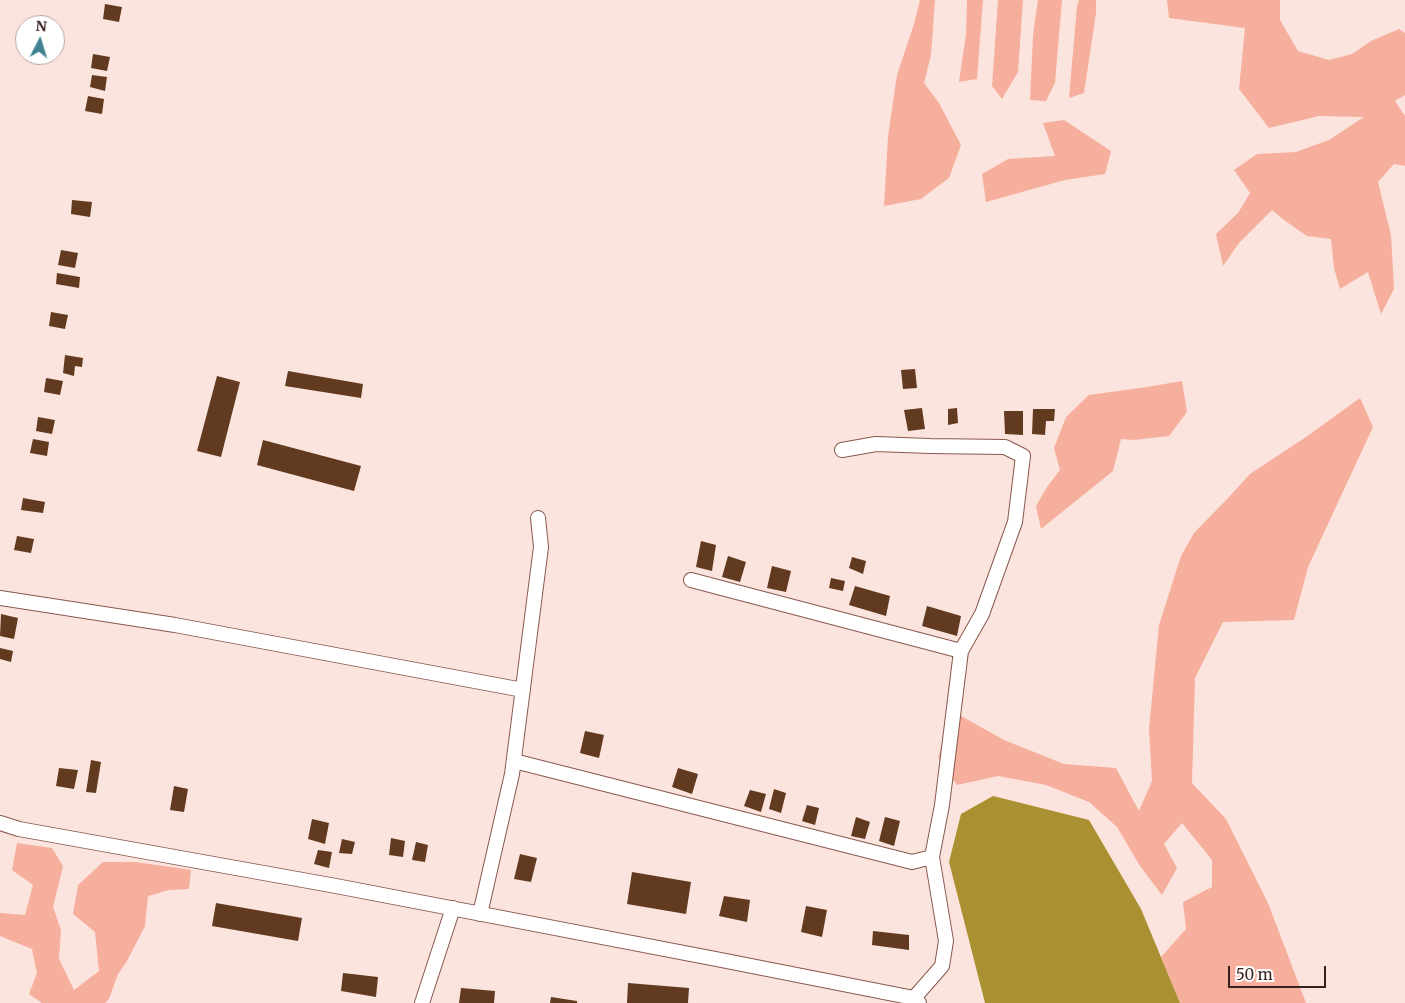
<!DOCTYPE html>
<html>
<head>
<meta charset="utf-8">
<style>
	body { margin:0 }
	#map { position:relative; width:1405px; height:1003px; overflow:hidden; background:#fce4de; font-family:Merriweather,serif }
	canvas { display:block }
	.north { position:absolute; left:15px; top:15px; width:50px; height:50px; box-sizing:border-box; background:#fff; border:1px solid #afa6a4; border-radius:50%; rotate:5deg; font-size:14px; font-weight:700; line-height:20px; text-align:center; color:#36211c }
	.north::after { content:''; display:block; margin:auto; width:18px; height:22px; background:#3f8392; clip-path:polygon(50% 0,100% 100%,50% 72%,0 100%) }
	.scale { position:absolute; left:1228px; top:966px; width:98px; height:22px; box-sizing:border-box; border:2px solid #36211c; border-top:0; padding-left:6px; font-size:15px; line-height:18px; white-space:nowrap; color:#36211c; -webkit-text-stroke:4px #fff; paint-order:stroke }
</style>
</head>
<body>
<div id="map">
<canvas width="1405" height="1003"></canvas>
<div class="north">N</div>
<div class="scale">50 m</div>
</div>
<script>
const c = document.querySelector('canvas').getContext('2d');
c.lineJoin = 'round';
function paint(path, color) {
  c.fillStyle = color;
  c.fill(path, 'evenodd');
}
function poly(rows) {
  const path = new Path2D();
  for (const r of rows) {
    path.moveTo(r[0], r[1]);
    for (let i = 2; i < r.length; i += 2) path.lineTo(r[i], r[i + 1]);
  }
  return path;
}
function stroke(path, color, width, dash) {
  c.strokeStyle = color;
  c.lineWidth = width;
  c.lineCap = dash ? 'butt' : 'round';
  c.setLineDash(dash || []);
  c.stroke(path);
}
paint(poly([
	[920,0,935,0,931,55,924,83,939,103,961,145,949,178,921,199,884,206,888,136,897,75,914,24],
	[967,0,983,0,977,79,959,82,966,34],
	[998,0,1023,0,1018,72,1002,99,992,86],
	[1038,0,1062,0,1055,83,1046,101,1030,100,1033,35],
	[1079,0,1096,0,1096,13,1084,93,1069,98,1077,6],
	[1167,0,1280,0,1280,20,1298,51,1329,60,1352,54,1371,41,1399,29,1405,33,1405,95,1395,101,1405,116,1405,166,1394,164,1378,182,1391,235,1394,289,1381,314,1368,272,1340,289,1334,268,1331,239,1307,236,1284,220,1272,210,1239,243,1223,266,1216,234,1238,213,1250,193,1234,170,1257,154,1296,152,1329,140,1364,117,1319,116,1269,128,1239,89,1245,28,1169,18],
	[1064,120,1111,151,1105,174,1065,180,986,202,982,174,1008,159,1055,156,1043,123],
	[1182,381,1187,412,1169,436,1133,440,1121,439,1113,471,1041,529,1036,506,1047,487,1060,470,1054,448,1066,417,1089,395,1147,387],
	[1360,398,1373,427,1308,567,1294,620,1223,622,1195,678,1192,783,1226,819,1268,903,1306,1003,1180,1003,1161,957,1186,929,1183,902,1212,887,1212,860,1182,823,1164,844,1177,868,1162,895,1140,866,1117,827,1089,802,1046,785,998,776,957,785,938,758,952,711,1004,740,1064,764,1116,768,1139,811,1152,781,1149,729,1159,625,1181,556,1194,533,1229,497,1250,474,1309,435],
	[17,843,52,848,63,866,53,907,61,930,59,959,74,990,99,971,95,932,73,914,78,885,103,862,136,862,191,870,189,889,169,890,148,896,145,926,127,961,118,974,109,999,105,1003,42,1003,29,994,37,973,32,949,0,936,0,913,25,915,33,885,12,870]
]), '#f6ae9d');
paint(poly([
	[993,796,1089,820,1141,909,1180,1003,985,1003,949,862,961,814]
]), '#aa9030');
paint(poly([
	[105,4,122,7,119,22,103,19],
	[93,54,110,57,107,71,91,68],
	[92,75,107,77,105,91,90,87],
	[88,96,104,99,102,114,85,111],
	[72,200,92,202,90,217,71,214],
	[61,250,78,253,75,268,58,265],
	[57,273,80,277,79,288,56,284],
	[51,312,68,315,65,329,49,326],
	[65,355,83,358,82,367,75,366,74,376,63,373],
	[915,369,917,388,903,389,901,370],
	[288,371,363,384,361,398,285,386],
	[217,376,240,382,221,457,197,451],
	[46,378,63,381,60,395,44,392],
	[922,408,925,429,908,431,904,410],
	[957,408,958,423,948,425,948,409],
	[1033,409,1055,409,1054,421,1046,421,1045,435,1032,434],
	[1004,411,1023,411,1023,435,1005,434],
	[38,417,55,420,52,434,36,431],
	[33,439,49,442,47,456,30,453],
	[263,440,361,466,354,491,257,465],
	[23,498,45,502,43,513,21,510],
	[17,536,34,539,31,553,14,550],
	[701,541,716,545,712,571,696,567],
	[728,556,746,562,740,582,722,577],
	[852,557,866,561,863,574,849,568],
	[772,566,791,571,786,592,767,588],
	[831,578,845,581,843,591,829,588],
	[855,586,890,596,886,616,849,605],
	[927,606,961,616,957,636,922,626],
	[1,614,18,618,14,639,0,636],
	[0,648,13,651,11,662,0,659],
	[585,731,604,735,599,758,580,753],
	[91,760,101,762,96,793,86,792],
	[59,768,78,770,74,789,56,786],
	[678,768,698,774,692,794,672,787],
	[174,786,188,789,184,812,170,810],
	[774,789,786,793,781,813,769,809],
	[750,790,766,794,761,812,744,806],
	[807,805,819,808,815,825,802,821],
	[856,817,870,822,865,839,851,836],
	[885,817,900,821,894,846,879,841],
	[312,819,329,823,325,844,308,839],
	[391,838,405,841,403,857,389,855],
	[342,839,355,842,352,854,339,853],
	[416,842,428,845,425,862,412,860],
	[318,850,332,852,329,868,314,864],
	[520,854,537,858,531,882,514,879],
	[632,872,691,882,686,914,627,904],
	[724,896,750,900,747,922,719,916],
	[216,903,302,918,298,941,212,926],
	[806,906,827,910,822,937,801,932],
	[873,931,909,935,909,950,872,945],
	[343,973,378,977,376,997,341,991],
	[628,983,689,988,688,1003,627,1003],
	[461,988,495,991,494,1003,459,1003],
	[551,997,577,1001,577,1003,550,1003]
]), '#623a1f');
const street = poly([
	[842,450,876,444,930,446,1005,447,1023,456,1015,522,982,614,961,651],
	[691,580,961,651,942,805,932,857,946,941,942,966,914,998],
	[0,598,175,625,523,690],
	[514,761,912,862,932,857],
	[0,823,19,829,336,886,716,959,914,998,919,1003],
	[480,914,512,774,541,547,538,518],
	[422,1003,453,908]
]);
stroke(street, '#8a584c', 16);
stroke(street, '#fff', 14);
</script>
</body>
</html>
